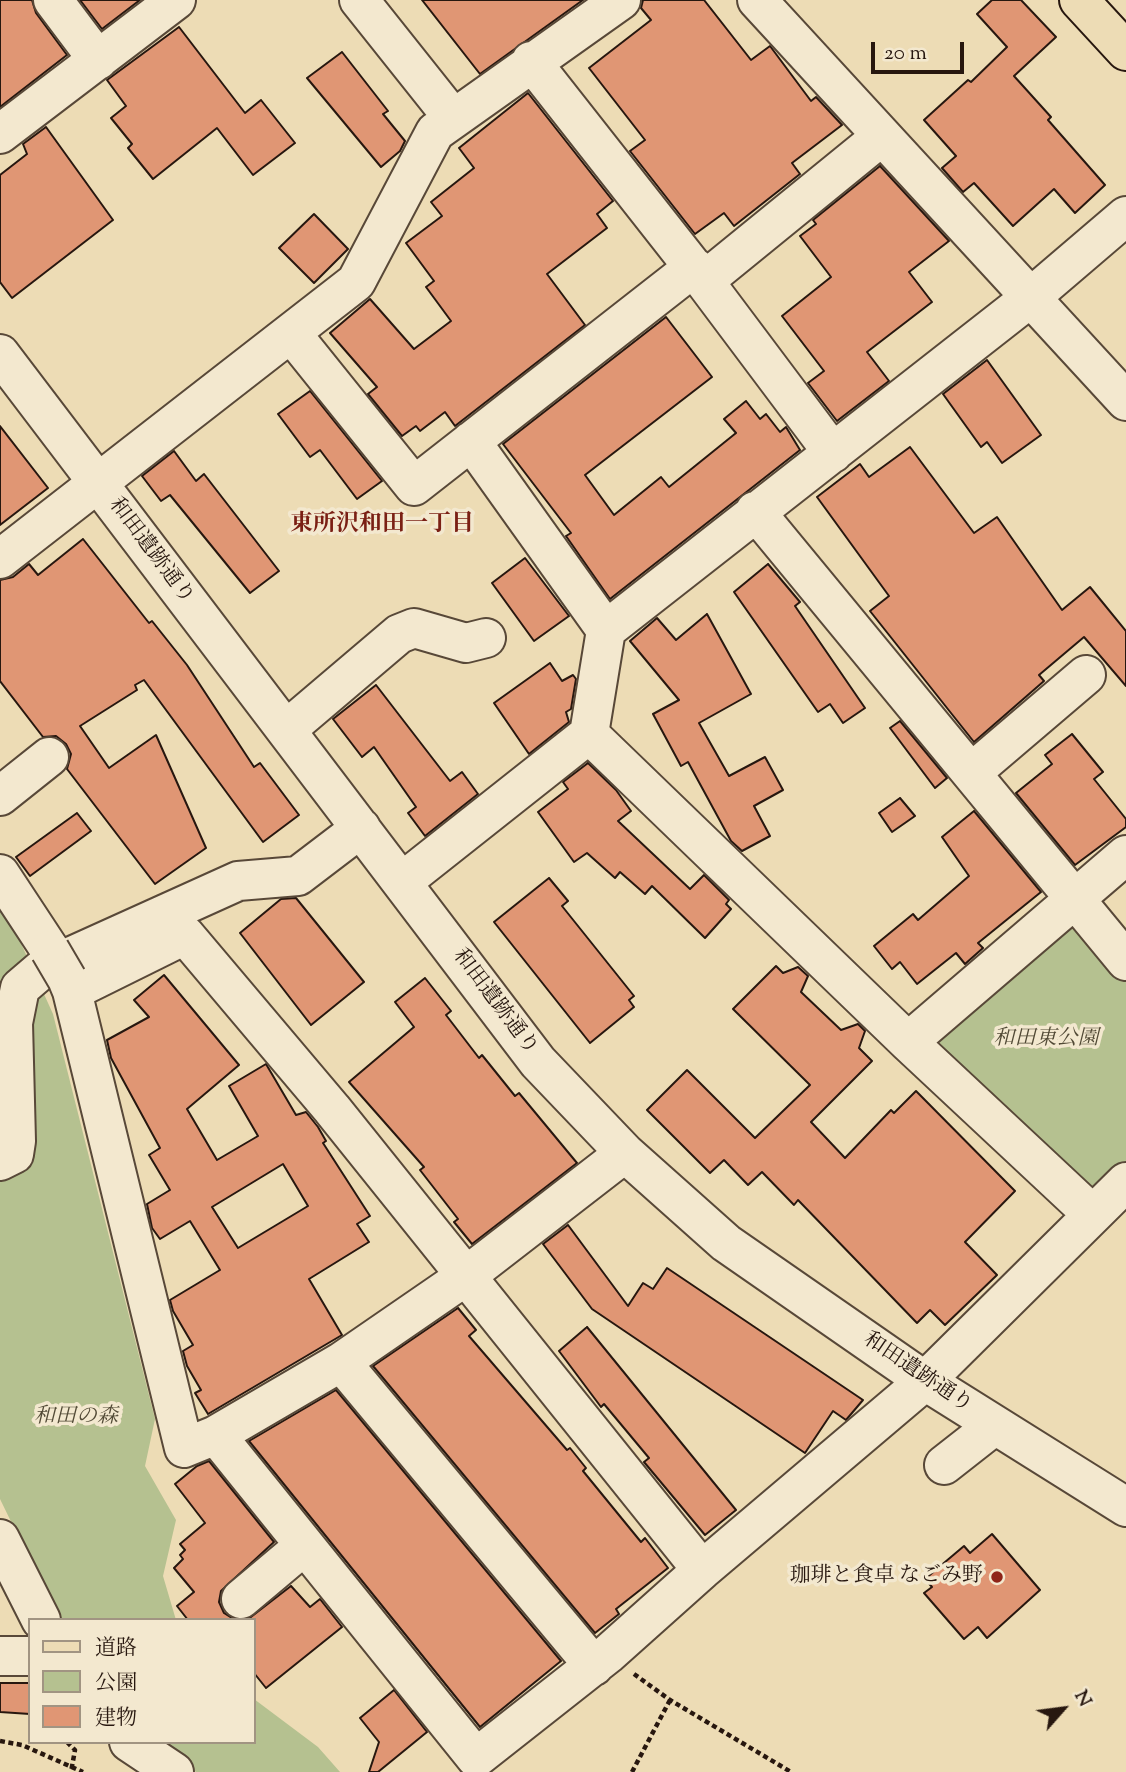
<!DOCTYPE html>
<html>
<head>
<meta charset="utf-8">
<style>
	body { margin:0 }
	#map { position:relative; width:1126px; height:1772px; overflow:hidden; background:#eddcb5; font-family:"Sorts Mill Goudy","Noto Serif JP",serif }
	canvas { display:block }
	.legend { position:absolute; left:28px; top:1618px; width:228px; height:126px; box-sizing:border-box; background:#f3e8cf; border:2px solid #a19482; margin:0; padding:9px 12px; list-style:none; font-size:21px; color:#27170f }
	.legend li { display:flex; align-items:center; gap:14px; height:35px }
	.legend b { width:35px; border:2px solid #a19482 }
	.north { position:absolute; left:1028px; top:1674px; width:70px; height:70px; -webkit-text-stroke:5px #f3e8cf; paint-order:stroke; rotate:62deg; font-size:19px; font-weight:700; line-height:28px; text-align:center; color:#27170f }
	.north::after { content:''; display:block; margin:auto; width:24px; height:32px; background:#27170f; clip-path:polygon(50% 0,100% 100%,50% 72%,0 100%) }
	.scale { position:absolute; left:871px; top:42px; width:93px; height:32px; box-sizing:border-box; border:4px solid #27170f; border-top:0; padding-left:9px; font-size:21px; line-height:24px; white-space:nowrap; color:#27170f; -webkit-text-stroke:5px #f3e8cf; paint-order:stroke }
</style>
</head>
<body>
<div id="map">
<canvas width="1126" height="1772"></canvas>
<ul class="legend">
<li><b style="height:9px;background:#eddcb5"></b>道路</li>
<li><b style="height:19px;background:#b5c190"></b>公園</li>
<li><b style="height:19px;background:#e09674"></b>建物</li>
</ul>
<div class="north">N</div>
<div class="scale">20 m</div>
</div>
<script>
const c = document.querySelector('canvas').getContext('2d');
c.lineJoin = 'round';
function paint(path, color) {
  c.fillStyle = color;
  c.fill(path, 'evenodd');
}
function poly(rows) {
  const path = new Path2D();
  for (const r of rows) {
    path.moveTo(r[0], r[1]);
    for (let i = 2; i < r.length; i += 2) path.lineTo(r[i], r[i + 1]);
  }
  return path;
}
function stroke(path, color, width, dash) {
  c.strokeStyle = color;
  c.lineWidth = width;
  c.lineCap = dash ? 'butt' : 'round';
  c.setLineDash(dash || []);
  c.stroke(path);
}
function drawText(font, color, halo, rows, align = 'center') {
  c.font = font + ' "Sorts Mill Goudy","Noto Serif JP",serif';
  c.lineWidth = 7;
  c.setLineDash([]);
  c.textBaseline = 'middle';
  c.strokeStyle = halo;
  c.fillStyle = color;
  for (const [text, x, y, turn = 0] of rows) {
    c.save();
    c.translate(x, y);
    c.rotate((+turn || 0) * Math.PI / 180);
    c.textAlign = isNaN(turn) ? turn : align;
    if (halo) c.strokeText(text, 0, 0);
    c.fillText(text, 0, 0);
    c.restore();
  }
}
paint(poly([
	[0,897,53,1014,155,1419,145,1466,176,1520,163,1576,176,1620,59,1620,0,1499],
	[1076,907,1126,970,1126,1165,1092,1197,928,1038],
	[254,1699,318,1747,340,1772,196,1772,160,1742,254,1742]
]), '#b5c190');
const building = poly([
	[0,0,32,0,36,13,67,55,0,107,0,0],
	[80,0,140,0,102,29,80,0],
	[422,0,583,0,480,74,422,0],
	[643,0,704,0,751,60,770,46,811,101,816,97,842,125,792,163,800,174,734,226,724,213,695,234,630,151,645,140,589,68,651,20,641,8,643,0],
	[992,0,1021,0,1056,37,1014,76,1051,117,1048,120,1105,185,1075,213,1054,189,1013,226,974,183,963,192,942,168,956,156,924,120,968,80,971,82,1007,47,977,14,992,0],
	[179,27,245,113,261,100,295,143,253,175,217,128,153,179,128,148,132,144,111,118,126,106,107,80,179,27],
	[342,52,388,111,383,114,405,141,400,151,381,167,307,78,342,52],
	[528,93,613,201,597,214,607,228,547,274,585,325,455,426,445,412,420,431,416,426,402,436,368,394,377,387,330,333,370,299,414,349,451,321,426,287,434,281,406,243,442,216,431,202,474,168,459,148,528,93],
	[46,127,113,220,12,298,0,282,0,175,27,154,23,144,46,127],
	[880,166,949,241,909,272,932,302,867,352,889,381,837,421,808,383,824,371,782,316,831,277,800,236,816,224,813,220,880,166],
	[314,214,348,249,314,283,279,248,314,214],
	[666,317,712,377,585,475,614,515,661,477,669,487,736,433,724,419,746,401,760,419,766,414,780,432,786,427,800,450,610,599,566,536,571,533,503,444,666,317],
	[987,360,1041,435,1002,463,987,442,981,447,943,394,987,360],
	[310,391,382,481,357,499,320,450,310,457,278,414,310,391],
	[0,426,48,488,0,525,0,426],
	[910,447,974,533,997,517,1062,610,1090,587,1126,631,1126,686,1084,637,1039,675,1044,681,974,742,870,611,889,596,817,497,860,464,869,477,910,447],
	[174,451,196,481,204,474,279,571,250,593,170,495,161,501,142,476,174,451],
	[83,539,149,623,152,621,187,665,254,767,260,763,299,815,263,842,144,680,135,685,137,690,80,726,109,768,156,735,206,848,155,884,67,769,71,754,66,744,56,736,43,737,0,681,0,580,13,577,29,564,38,575,83,539],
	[525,558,569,616,534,641,492,583,525,558],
	[768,564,800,602,795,606,865,708,843,723,830,704,818,712,734,592,768,564],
	[707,614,751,694,699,723,729,776,765,757,783,790,754,806,770,836,742,851,731,841,688,762,681,766,653,714,679,700,630,641,657,618,676,640,707,614],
	[550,663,562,681,573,675,576,679,571,709,566,712,569,722,529,754,494,703,550,663],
	[376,685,450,781,462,772,478,794,425,836,408,813,416,807,374,747,362,757,333,719,376,685],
	[900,721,947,778,935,788,890,728,900,721],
	[1072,734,1103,772,1094,779,1126,819,1126,827,1075,865,1016,793,1052,764,1045,755,1072,734],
	[588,763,616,790,631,811,618,821,690,889,704,875,729,900,726,904,731,909,705,938,652,886,645,894,620,872,615,878,587,853,574,862,538,812,568,789,563,782,588,763],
	[900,798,915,816,892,832,879,813,900,798],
	[974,811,1041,892,978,943,983,948,965,964,956,953,917,984,900,962,892,969,874,946,913,914,918,920,969,876,942,837,974,811],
	[77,813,91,831,30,876,16,857,77,813],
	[549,878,568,901,562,906,634,996,629,1000,634,1007,590,1043,494,922,549,878],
	[296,898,364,982,311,1025,240,933,281,899,296,898],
	[776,966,783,973,798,967,808,976,801,992,841,1030,858,1024,865,1031,859,1048,872,1061,811,1122,845,1158,891,1110,894,1113,916,1091,1015,1191,965,1242,997,1275,945,1325,930,1310,917,1323,798,1200,794,1205,762,1172,748,1185,724,1160,710,1173,647,1110,687,1070,755,1138,810,1085,733,1009,776,966],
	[164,975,239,1065,187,1109,217,1160,258,1136,229,1086,266,1064,296,1115,306,1112,318,1127,326,1141,323,1143,370,1216,357,1224,369,1242,309,1279,342,1335,208,1414,195,1393,201,1390,187,1366,183,1351,193,1345,173,1311,170,1300,220,1270,190,1221,160,1239,152,1228,147,1204,170,1190,149,1155,160,1148,111,1058,107,1040,149,1017,134,1000,164,975],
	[283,1164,308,1206,238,1248,212,1207,283,1164],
	[425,978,451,1011,446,1015,479,1058,482,1055,515,1096,519,1093,577,1163,472,1244,454,1222,458,1219,420,1170,424,1167,349,1082,414,1027,395,1002,425,978],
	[568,1225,628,1306,643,1283,653,1289,667,1268,863,1400,846,1420,833,1411,805,1453,592,1309,543,1244,568,1225],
	[458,1308,476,1330,469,1336,567,1450,570,1448,586,1468,583,1471,641,1542,645,1538,668,1568,616,1609,619,1614,595,1633,373,1366,458,1308],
	[587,1327,736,1510,705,1535,644,1462,649,1458,604,1404,601,1407,559,1351,587,1327],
	[336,1390,561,1661,480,1727,249,1441,336,1390],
	[209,1461,274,1542,221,1591,219,1602,224,1613,235,1620,188,1620,177,1606,194,1592,174,1568,183,1559,180,1555,185,1550,180,1544,205,1523,175,1484,197,1466,209,1461],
	[992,1534,1040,1590,987,1638,978,1627,964,1639,924,1593,932,1587,925,1579,964,1546,970,1553,992,1534],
	[291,1586,310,1607,320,1599,342,1627,266,1688,254,1673,254,1620,247,1620,291,1586],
	[0,1683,30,1683,30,1714,0,1712,0,1683],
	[394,1690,427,1732,378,1772,369,1772,379,1742,360,1718,394,1690]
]);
paint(building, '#e09674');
stroke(building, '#27170f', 2);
const minor = poly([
	[53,0,98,60],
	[359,0,453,118],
	[757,0,1126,401],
	[531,61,704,281,833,453],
	[0,134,176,0],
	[704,281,882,136],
	[291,333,414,486,694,267],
	[0,354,538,1062,625,1153,726,1243,925,1381,1126,1507],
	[471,441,606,630],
	[755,511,1126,961],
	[0,559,356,282,435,132,621,0],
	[286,730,399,634,414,628,466,643,486,638],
	[589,734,908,1042,1092,1214],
	[971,773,1086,675],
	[0,796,49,757],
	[0,874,50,950],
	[402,882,589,734,606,630,1030,298,1126,216],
	[67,979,72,991,185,935,332,1109,702,1570],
	[72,991,184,1448,216,1435,341,1362,466,1276,625,1153],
	[908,1042,1126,855],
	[0,1161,14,1154,16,1141,13,1023,20,988,41,970,238,881,298,876,361,828],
	[341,1362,594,1666],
	[216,1435,476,1758,608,1654,702,1570,925,1381,1126,1182],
	[944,1465,995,1425],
	[0,1539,41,1620],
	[241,1599,304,1546],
	[0,1656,30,1656],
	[129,1742,174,1772]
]);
const major = poly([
	[1079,0,1126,51]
]);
stroke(minor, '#584838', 42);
stroke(major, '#27170f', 42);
stroke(poly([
	[634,1674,670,1700,791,1772],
	[0,1741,22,1745,83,1772],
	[67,1742,75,1750,71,1772],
	[632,1772,670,1700]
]), '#27170f', 4.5, [5, 3.5]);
stroke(minor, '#f3e8cf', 38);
stroke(major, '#eddcb5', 38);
const minorBridge = poly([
	[50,950,67,979]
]);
stroke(minorBridge, '#584838', 42, []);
stroke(minorBridge, '#f3e8cf', 38);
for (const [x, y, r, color] of [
	[997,1577,7,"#8f2418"]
]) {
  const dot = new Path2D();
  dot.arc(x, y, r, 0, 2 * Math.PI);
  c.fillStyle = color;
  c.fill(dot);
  stroke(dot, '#f3e8cf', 2.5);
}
drawText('21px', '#27170f', '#f3e8cf', [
	["和田遺跡通り",150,552,53],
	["和田遺跡通り",494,1003,53],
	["和田遺跡通り",917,1374,34]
]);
drawText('italic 21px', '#524a36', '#f3e8cf', [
	["和田東公園",1046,1040],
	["和田の森",76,1418]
]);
drawText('21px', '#27170f', '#f3e8cf', [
	["珈琲と食卓 なごみ野",983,1577]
], 'right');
drawText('bold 23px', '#7a1f14', '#f3e8cf', [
	["東所沢和田一丁目",382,526]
]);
</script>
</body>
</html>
